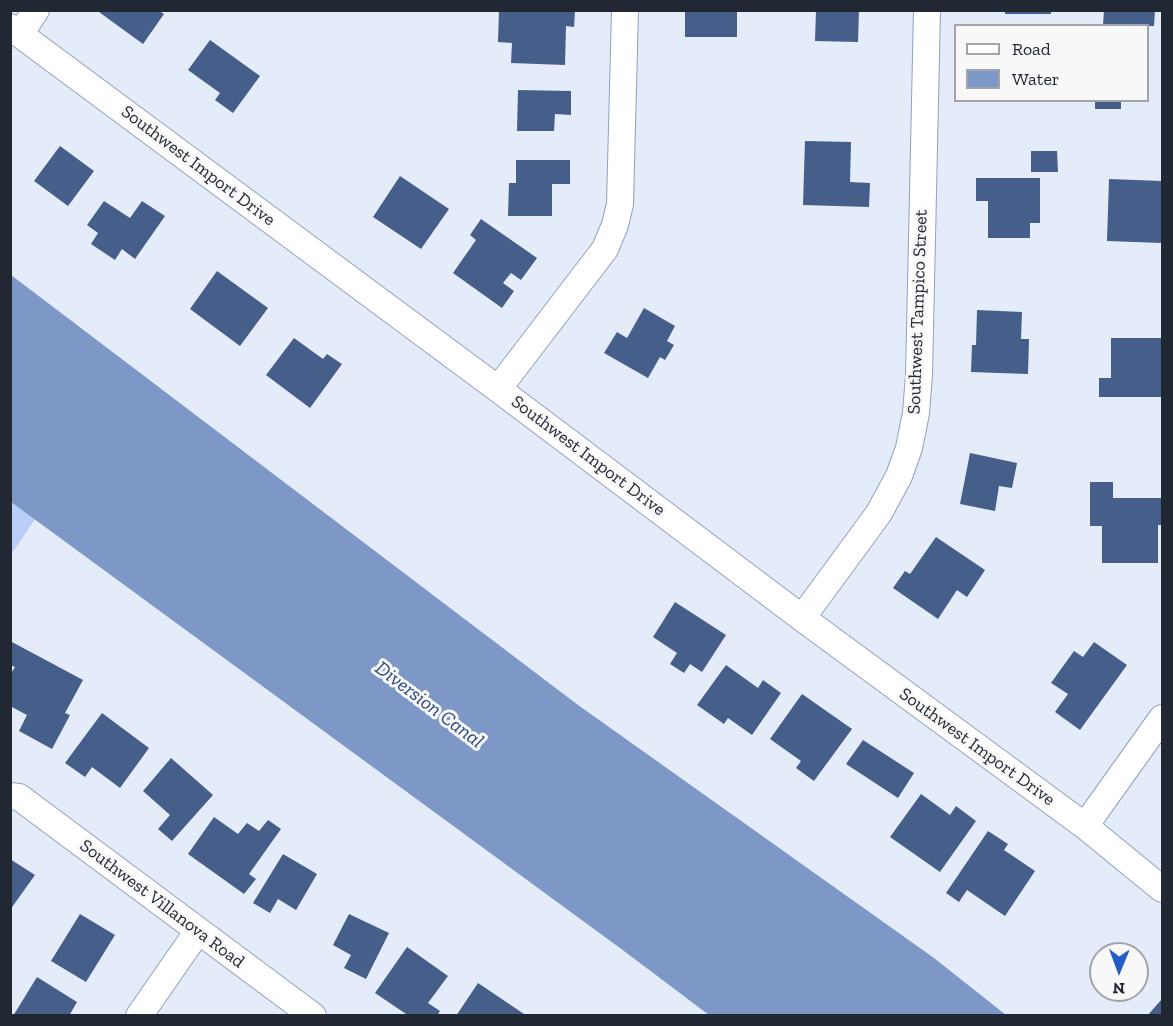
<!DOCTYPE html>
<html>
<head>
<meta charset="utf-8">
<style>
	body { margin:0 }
	#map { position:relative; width:1173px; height:1026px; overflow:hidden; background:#e4ecf9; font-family:"Zilla Slab",serif }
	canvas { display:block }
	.frame { position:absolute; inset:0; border:12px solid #212733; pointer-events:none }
	.legend { position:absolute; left:954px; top:24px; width:195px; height:78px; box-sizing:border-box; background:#f8f8f8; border:2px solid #a2a4a9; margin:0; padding:8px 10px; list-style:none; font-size:18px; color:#212733 }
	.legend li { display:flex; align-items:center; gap:12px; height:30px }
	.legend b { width:30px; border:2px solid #a2a4a9 }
	.north { position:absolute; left:1089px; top:942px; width:60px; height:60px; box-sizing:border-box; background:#f8f8f8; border:2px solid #a2a4a9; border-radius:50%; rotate:181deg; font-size:16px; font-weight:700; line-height:24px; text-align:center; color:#212733 }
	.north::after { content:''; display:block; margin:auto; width:21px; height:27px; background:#255ac7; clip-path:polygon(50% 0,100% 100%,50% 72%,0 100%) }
</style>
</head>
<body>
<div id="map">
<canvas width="1173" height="1026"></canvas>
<div class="frame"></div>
<ul class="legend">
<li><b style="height:8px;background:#fff"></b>Road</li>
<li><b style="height:16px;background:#7d97c7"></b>Water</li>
</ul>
<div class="north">N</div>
</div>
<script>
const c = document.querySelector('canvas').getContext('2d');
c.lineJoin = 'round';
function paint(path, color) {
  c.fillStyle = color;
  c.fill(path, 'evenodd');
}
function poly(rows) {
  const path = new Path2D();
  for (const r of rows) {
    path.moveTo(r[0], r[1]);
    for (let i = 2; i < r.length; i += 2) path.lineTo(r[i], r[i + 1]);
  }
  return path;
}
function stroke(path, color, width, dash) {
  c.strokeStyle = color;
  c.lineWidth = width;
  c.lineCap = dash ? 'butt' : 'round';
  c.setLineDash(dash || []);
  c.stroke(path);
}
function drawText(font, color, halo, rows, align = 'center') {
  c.font = font + ' "Zilla Slab",serif';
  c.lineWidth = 6;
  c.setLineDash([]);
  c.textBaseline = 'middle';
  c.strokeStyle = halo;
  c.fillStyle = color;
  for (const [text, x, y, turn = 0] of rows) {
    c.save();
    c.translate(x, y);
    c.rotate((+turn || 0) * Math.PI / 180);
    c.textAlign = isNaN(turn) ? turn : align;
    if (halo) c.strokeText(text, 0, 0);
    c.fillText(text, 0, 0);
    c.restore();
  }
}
paint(poly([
	[11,502,35,519,11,555]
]), '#bacff7');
paint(poly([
	[11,275,578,705,934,958,1006,1015,709,1015,624,951,11,502]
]), '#7d97c7');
paint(poly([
	[101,10,162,10,161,12,164,14,143,44,99,12],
	[499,10,575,10,574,27,566,26,565,65,511,63,512,43,498,42],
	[685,10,737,10,737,37,685,37],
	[816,10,859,10,858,42,815,41],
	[1005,10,1051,10,1051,14,1005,14],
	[1104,10,1155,10,1154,26,1103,25],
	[210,40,260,76,233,113,215,100,220,93,188,70],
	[518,90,571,91,571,115,555,114,554,131,517,131],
	[1095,100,1121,100,1121,109,1095,109],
	[805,141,851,142,850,182,870,183,869,207,803,205],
	[60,146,94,171,68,206,34,181],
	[1031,151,1057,151,1058,172,1031,172],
	[516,160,570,160,570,184,552,184,552,216,508,216,509,183,516,183],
	[400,176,449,209,421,249,373,217],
	[976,178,1040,178,1040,223,1030,223,1030,238,988,238,988,201,976,201],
	[1109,179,1162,181,1162,243,1107,241],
	[104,201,130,218,142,201,165,216,135,259,122,249,115,260,91,244,98,233,87,225],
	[481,219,537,258,521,280,511,273,503,283,514,291,502,308,453,273,476,240,470,235],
	[217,271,268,308,240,346,190,309],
	[644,308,675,326,667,341,674,345,665,360,660,357,648,378,604,353,617,332,627,338],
	[977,310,1022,312,1021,339,1029,339,1028,374,971,372,972,345,976,345],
	[294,338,323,359,327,354,342,364,310,408,266,375],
	[1111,338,1161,338,1161,372,1162,372,1162,397,1099,397,1099,378,1111,378],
	[970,453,1017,463,1012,488,999,486,995,511,960,504],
	[1090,482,1113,482,1113,498,1162,498,1162,525,1158,525,1158,563,1102,563,1102,526,1090,526],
	[936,537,985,570,967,597,957,590,938,619,893,588,905,571,910,574],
	[675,602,726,635,702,672,690,664,684,673,670,664,677,653,653,637],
	[12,642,83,680,65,713,70,715,52,749,19,731,27,715,10,706,10,675,15,667,10,665,10,646],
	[1094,642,1127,665,1080,730,1055,712,1068,694,1051,683,1074,651,1083,657],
	[726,665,758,688,763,680,781,693,752,735,728,718,724,724,697,705],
	[802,694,852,729,814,781,796,768,801,761,770,739],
	[102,713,149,748,120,788,92,767,85,777,65,763],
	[863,740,914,773,898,798,846,764],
	[171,758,213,795,172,841,158,829,170,815,143,791],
	[921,794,950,815,956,806,976,821,940,872,890,837],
	[214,817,238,834,247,823,259,831,268,820,281,829,249,874,256,879,244,894,188,854],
	[988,831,1008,844,1004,850,1035,871,1005,916,967,890,959,902,946,893],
	[283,854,317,874,296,910,278,899,270,913,253,903],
	[10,859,35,875,10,910],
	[80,914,115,935,86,982,51,961],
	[349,914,389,933,366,979,344,968,351,955,333,945],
	[407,947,448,976,428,1003,440,1011,437,1016,409,1016,375,993],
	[37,977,77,1002,69,1016,13,1016],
	[478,983,527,1016,456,1016],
	[1162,999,1162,1016,1147,1016]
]), '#465e8a');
const minor = poly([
	[10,27,498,389,802,618,1085,826,1162,889],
	[20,34,36,10],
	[498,389,605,249,615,225,620,204,625,10],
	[802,618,879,513,899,476,909,448,916,413,919,375,927,10],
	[10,796,19,797,313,1016],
	[1085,826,1162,718],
	[139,1016,198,931]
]);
stroke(minor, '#90a0be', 28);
stroke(minor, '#fff', 26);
drawText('18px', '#212733', '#f8f8f8', [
	["Southwest Import Drive",198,166,37],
	["Southwest Tampico Street",918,312,-88],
	["Southwest Import Drive",588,456,37],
	["Southwest Import Drive",977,747,36],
	["Southwest Villanova Road",162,904,37]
]);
drawText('italic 20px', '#294784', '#f8f8f8', [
	["Diversion Canal",429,705,37]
]);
</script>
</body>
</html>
